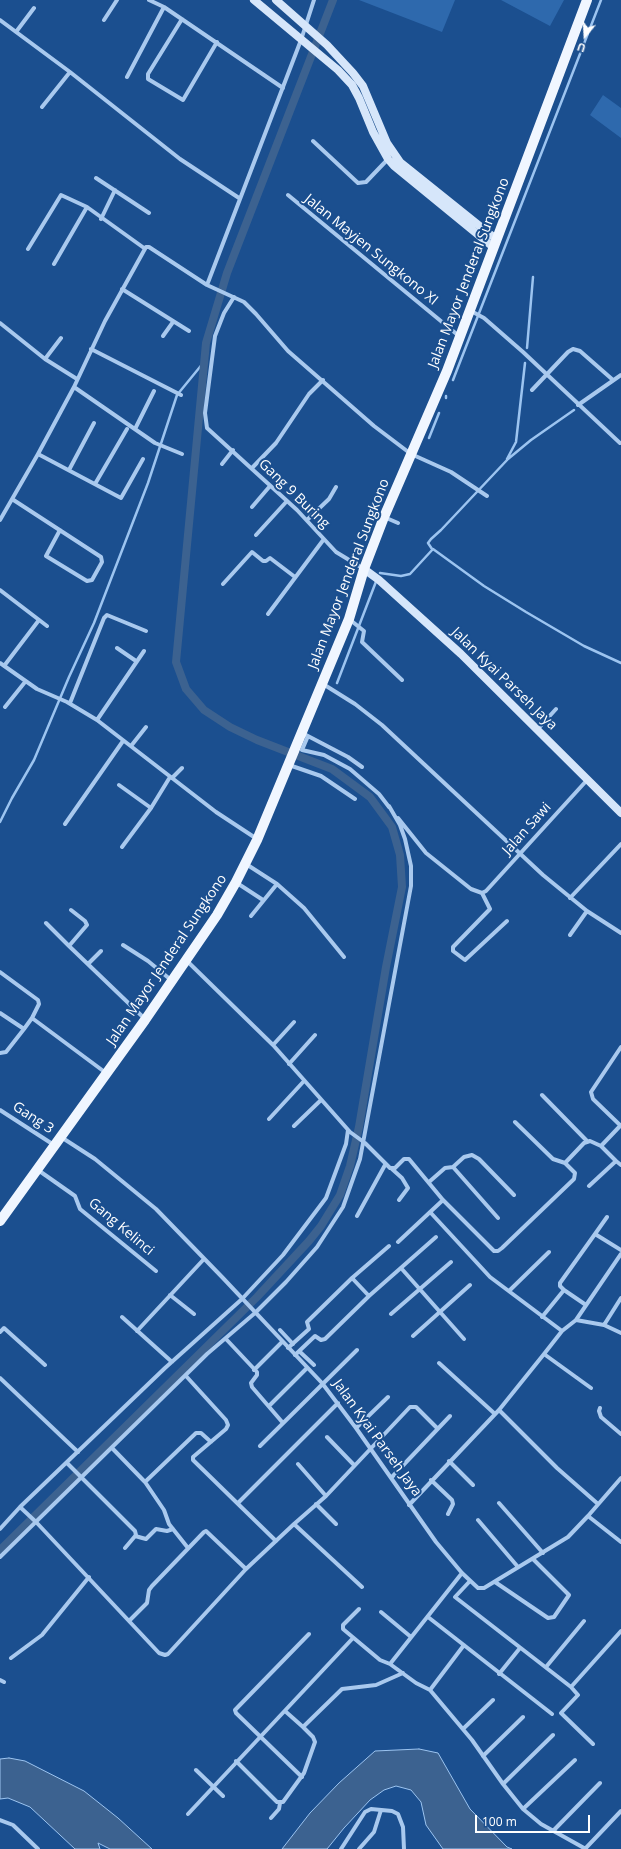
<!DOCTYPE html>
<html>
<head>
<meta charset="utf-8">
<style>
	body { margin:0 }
	#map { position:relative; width:621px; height:1849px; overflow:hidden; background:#1b4f8f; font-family:"Open Sans",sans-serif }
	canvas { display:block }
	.north { position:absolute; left:565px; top:16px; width:40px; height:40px; -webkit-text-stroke:3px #1b4f8f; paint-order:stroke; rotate:198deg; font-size:11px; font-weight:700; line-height:16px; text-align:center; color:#fff }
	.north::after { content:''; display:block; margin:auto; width:14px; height:18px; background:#fff; clip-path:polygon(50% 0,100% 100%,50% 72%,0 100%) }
	.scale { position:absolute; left:475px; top:1815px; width:115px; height:18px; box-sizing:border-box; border:2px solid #fff; border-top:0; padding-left:5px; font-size:12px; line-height:14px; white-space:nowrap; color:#fff; -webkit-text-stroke:3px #1b4f8f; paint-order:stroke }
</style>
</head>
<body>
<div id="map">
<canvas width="621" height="1849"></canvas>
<div class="north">U</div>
<div class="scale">100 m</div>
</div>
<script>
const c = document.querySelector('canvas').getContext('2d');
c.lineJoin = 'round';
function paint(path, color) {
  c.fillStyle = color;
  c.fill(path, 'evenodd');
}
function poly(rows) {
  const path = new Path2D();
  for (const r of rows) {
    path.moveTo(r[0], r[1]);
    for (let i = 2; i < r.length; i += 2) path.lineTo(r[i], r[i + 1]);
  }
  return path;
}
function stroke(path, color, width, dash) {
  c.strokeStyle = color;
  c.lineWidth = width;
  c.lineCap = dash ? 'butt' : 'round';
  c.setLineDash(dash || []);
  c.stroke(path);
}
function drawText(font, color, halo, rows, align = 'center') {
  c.font = font + ' "Open Sans",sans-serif';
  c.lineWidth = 4;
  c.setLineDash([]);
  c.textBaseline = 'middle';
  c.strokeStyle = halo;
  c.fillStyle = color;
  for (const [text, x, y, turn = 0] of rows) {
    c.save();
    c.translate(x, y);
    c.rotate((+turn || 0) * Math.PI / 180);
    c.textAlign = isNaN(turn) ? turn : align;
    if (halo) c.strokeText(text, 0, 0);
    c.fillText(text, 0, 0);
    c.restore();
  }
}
paint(poly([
	[359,0,455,0,442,32],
	[501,0,564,0,550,26],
	[603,95,621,108,621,138,590,115]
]), '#2e69ad');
const water = poly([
	[419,1749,438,1753,470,1809,507,1847,512,1849,443,1849,426,1825,421,1802,411,1790,396,1786,384,1790,370,1800,344,1828,327,1849,282,1849,310,1813,339,1783,375,1751,419,1749],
	[9,1758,25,1761,84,1791,118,1818,152,1849,110,1849,98,1843,100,1849,75,1849,30,1807,8,1798,0,1799,0,1759,9,1758]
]);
paint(water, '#3c6290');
stroke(water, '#9cc4f0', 1);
stroke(poly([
	[527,348,533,277],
	[453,380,601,0],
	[446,398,446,396],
	[429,438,439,413],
	[507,459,516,442,525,363],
	[432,549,428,543,431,539,441,530,508,459,531,440,574,410],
	[380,573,401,576,410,574,433,549,484,586,526,612,584,646,621,663],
	[337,683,377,579],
	[0,822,12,798,34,760,69,677,94,623,148,483,177,395,204,362]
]), '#9cc4f0', 2.5);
stroke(poly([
	[0,1550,257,1297,309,1241,321,1226,340,1195,350,1166,359,1127,386,967,402,887,400,855,392,827,370,797,332,769,257,740,230,727,204,710,186,689,176,662,206,343,227,273,333,0]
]), '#3c6290', 8);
stroke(poly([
	[149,0,164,7,283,88],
	[182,19,148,74,148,79,183,100,217,42],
	[0,20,70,72,180,159,239,198],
	[104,20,117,0],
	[16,32,34,8],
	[127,77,164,7],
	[42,107,70,72],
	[313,141,358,183,366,182,388,159],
	[96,178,149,213],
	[288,195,459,336],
	[101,219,115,190],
	[28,249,61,195,87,207,144,248],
	[54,264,87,207],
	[207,285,301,40,314,0],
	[122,289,189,331],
	[234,297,224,313,215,336,205,413,207,428,297,510,336,552,364,569],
	[471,311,484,318,523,352,620,443],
	[0,323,45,359,77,379],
	[163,336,173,322],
	[91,349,181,395],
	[45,359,61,338],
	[74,387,155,443,182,454],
	[532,390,568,352,573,349,580,351,613,380],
	[578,405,621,375],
	[135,429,154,391],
	[38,454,121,498,143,459],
	[222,464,233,450],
	[252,468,276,443,309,394,323,380],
	[69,470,94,423],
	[95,484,127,429],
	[12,499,101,557,102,562,92,580,87,581,46,556,60,530],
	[252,507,270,486],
	[384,517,398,523],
	[0,520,38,454,74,387,105,321,146,247,149,247,207,285,244,302,256,314,288,351,374,426,411,454,451,472,487,496],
	[307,520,329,499,336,487],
	[256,535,287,501],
	[223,584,252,552,263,561,266,561,270,558,295,577],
	[0,590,47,626],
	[268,614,324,539],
	[349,619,364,631,362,642,402,680],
	[117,648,136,661],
	[0,663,37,689,67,702,97,720,216,812,257,839],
	[4,666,39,620],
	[323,684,355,704,382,725,543,875,587,911,621,933],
	[70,703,104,618,107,615,146,631],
	[5,707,25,682],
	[97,720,144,651],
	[537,730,556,709],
	[306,735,348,757,362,767],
	[308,736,302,750,324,755,350,769,379,794,389,807],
	[131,746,146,727],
	[289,765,321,776,355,799],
	[172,778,182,768],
	[119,785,151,808,170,777],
	[398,818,426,853,471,889,482,893],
	[65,824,123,741],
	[122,847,151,808],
	[246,864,277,884,304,908,344,957],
	[237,883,263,900],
	[482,893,486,891,588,779],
	[482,893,490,909,453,947,453,951,465,960,507,921],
	[570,898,621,844],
	[71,910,85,921,87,925,69,946,145,1019],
	[251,916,277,884],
	[46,923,69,946],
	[570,935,587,911],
	[123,945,148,961,171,980],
	[186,960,273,1045,350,1132,365,1143,390,1168,395,1168,404,1159,409,1159,443,1200,494,1251,498,1251,502,1248,574,1179,575,1173,565,1163,584,1143,590,1141,601,1146],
	[88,964,101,951],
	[0,972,38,1000,39,1004,32,1018],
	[0,1013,24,1029,32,1018,106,1073],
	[273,1045,294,1022],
	[621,1047,591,1092,593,1099,621,1126],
	[0,1053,6,1052,24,1029],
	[289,1064,315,1035],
	[542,1095,587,1141],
	[0,1110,54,1145],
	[269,1119,304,1081],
	[515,1122,553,1159,565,1163],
	[294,1126,321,1100],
	[61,1137,95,1159,156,1209,222,1277,322,1383,356,1428,436,1542,462,1573,478,1588,484,1588,568,1537,588,1516,621,1478],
	[616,1161,601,1146,621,1125],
	[453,1167,464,1157,472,1155,479,1159,514,1195],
	[392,1169,402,1178,408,1188,399,1200],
	[38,1170,75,1196,80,1209,156,1271],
	[429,1182,445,1168,453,1167,498,1218],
	[589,1186,616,1161,621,1165],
	[430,1212,490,1277,562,1331],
	[357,1216,385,1165],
	[607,1217,595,1234,621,1250],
	[398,1242,443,1200],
	[621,1254,576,1320,604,1325,621,1333],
	[401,1268,464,1339],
	[352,1278,389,1246],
	[509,1291,549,1252],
	[170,1295,194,1314],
	[586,1305,564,1290,560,1286,560,1283,595,1234],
	[391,1314,451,1262],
	[122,1317,172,1362],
	[542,1317,564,1290],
	[604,1325,621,1298],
	[280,1330,293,1344],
	[137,1331,204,1259],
	[0,1332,4,1328,45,1365],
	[413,1336,470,1285],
	[226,1339,257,1372,257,1375,251,1383,252,1387,283,1423],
	[288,1348,309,1329,307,1322,352,1278,369,1296],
	[299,1351,314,1365],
	[544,1354,562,1331,576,1320],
	[295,1355,315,1336,321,1340,325,1339,369,1296,436,1237],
	[439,1363,495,1414],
	[254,1370,282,1342],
	[186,1376,226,1420,228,1425,226,1429,193,1457,193,1460,276,1541],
	[0,1378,78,1452],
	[269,1406,307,1368],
	[600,1408,599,1411,601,1417,621,1434],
	[499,1410,557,1468,598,1504],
	[356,1428,388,1397],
	[327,1437,354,1465],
	[260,1446,357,1350],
	[112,1448,145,1482,164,1510,169,1524,188,1548],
	[449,1461,473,1485],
	[67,1463,135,1531,136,1535,125,1548],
	[298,1464,326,1496],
	[391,1478,450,1416],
	[431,1480,452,1500,453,1504,448,1514],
	[145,1482,196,1433,201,1433,211,1442],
	[239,1502,338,1403],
	[499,1503,543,1553],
	[316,1504,336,1524],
	[409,1505,499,1410,544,1354,591,1388],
	[20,1507,36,1522,159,1653,165,1655,168,1654,246,1569,294,1524],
	[588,1516,621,1542],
	[478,1520,518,1567],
	[0,1529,20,1507,165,1368,242,1299,283,1255,326,1198,346,1144,348,1130],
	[135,1536,146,1539,156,1529,167,1531,173,1529],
	[0,1557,207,1354,255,1313,286,1282,317,1247,343,1207,360,1159,411,886,411,866,405,839,400,825,389,806],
	[470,1581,455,1597,571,1687,621,1631],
	[495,1582,548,1618,554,1617,569,1595,533,1559],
	[362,1587,294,1524,326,1496,410,1407,416,1407,437,1428],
	[359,1609,343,1625,343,1629,380,1660,390,1664,462,1573],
	[381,1612,411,1637],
	[428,1617,552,1714],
	[130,1620,147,1603,149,1590,152,1586,204,1532,206,1531,246,1569],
	[11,1658,42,1635,89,1577],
	[390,1664,416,1683,430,1690,464,1645],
	[546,1667,584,1621],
	[499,1674,520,1648],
	[0,1680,4,1682],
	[571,1687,578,1695,561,1713,593,1744],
	[430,1690,472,1740,503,1784,523,1809,541,1824,584,1848],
	[303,1727,342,1689,376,1685,403,1673],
	[463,1729,493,1700],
	[483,1756,523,1717],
	[236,1761,277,1802,283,1802,304,1773,315,1742,313,1737,303,1727,285,1711],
	[196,1770,223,1796],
	[302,1777,236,1713,235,1710,309,1634],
	[503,1784,553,1735],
	[523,1809,575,1760],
	[188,1814,353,1638],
	[271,1818,279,1809,280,1803],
	[0,1820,13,1825,38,1849],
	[553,1831,600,1783],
	[341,1849,365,1812,371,1809,392,1811,398,1814,403,1827,404,1849],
	[359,1849,374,1832,381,1810],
	[585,1849,621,1811]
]), '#a9c9ee', 4);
stroke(poly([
	[254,0,338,70,352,85,359,98,373,132,388,159,394,166,493,247],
	[276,0,327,45,353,73,363,86,387,143,400,162,496,239],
	[364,569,379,580,461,654,621,813]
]), '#d6e6fa', 8);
stroke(poly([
	[0,1221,145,1020,217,915,236,882,257,840,349,619,364,569,384,517,447,371,587,0]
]), '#f0f6ff', 10);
drawText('14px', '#fff', '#1b4f8f', [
	["Jalan Mayjen Sungkono XI",371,250,39],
	["Jalan Mayor Jenderal Sungkono",469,273,-69],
	["Gang 9 Buring",294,494,44],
	["Jalan Mayor Jenderal Sungkono",349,574,-69],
	["Jalan Kyai Parseh Jaya",504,679,44],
	["Jalan Sawi",527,829,-48],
	["Jalan Mayor Jenderal Sungkono",167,960,-56],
	["Gang 3",33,1118,33],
	["Gang Kelinci",121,1227,40],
	["Jalan Kyai Parseh Jaya",377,1438,54]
]);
</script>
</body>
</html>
